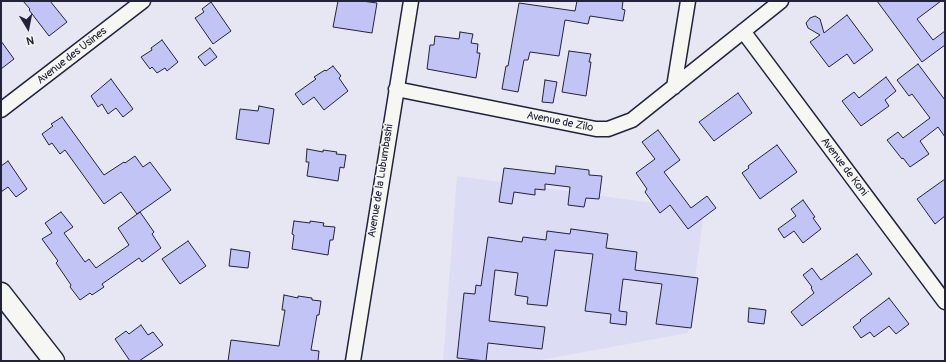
<!DOCTYPE html>
<html>
<head>
<meta charset="utf-8">
<style>
	body { margin:0 }
	#map { position:relative; width:946px; height:362px; overflow:hidden; background:#e7e7f3; font-family:Pangolin,sans-serif }
	canvas { display:block }
	.frame { position:absolute; inset:0; border:2px solid #22223b; pointer-events:none }
	.north { position:absolute; left:8px; top:8px; width:40px; height:40px; -webkit-text-stroke:3px #f6f6f2; paint-order:stroke; rotate:170deg; font-size:11px; font-weight:700; line-height:16px; text-align:center; color:#22223b }
	.north::after { content:''; display:block; margin:auto; width:14px; height:18px; background:#22223b; clip-path:polygon(50% 0,100% 100%,50% 72%,0 100%) }
</style>
</head>
<body>
<div id="map">
<canvas width="946" height="362"></canvas>
<div class="frame"></div>
<div class="north">N</div>
</div>
<script>
const c = document.querySelector('canvas').getContext('2d');
c.lineJoin = 'round';
function paint(path, color) {
  c.fillStyle = color;
  c.fill(path, 'evenodd');
}
function poly(rows) {
  const path = new Path2D();
  for (const r of rows) {
    path.moveTo(r[0], r[1]);
    for (let i = 2; i < r.length; i += 2) path.lineTo(r[i], r[i + 1]);
  }
  return path;
}
function stroke(path, color, width, dash) {
  c.strokeStyle = color;
  c.lineWidth = width;
  c.lineCap = dash ? 'butt' : 'round';
  c.setLineDash(dash || []);
  c.stroke(path);
}
function drawText(font, color, halo, rows, align = 'center') {
  c.font = font + ' Pangolin,sans-serif';
  c.lineWidth = 3;
  c.setLineDash([]);
  c.textBaseline = 'middle';
  c.strokeStyle = halo;
  c.fillStyle = color;
  for (const [text, x, y, turn = 0] of rows) {
    c.save();
    c.translate(x, y);
    c.rotate((+turn || 0) * Math.PI / 180);
    c.textAlign = isNaN(turn) ? turn : align;
    if (halo) c.strokeText(text, 0, 0);
    c.fillText(text, 0, 0);
    c.restore();
  }
}
paint(poly([
	[457,176,704,210,688,333,535,361,443,361]
]), '#dcdcf4');
const building = poly([
	[23,1,50,1,67,22,49,36,29,10,30,9,23,1],
	[338,1,362,1,377,3,372,33,333,27,338,1],
	[577,1,623,1,622,9,625,10,623,21,590,16,588,24,565,20,559,56,530,52,528,60,524,60,518,92,502,89,506,66,508,66,519,3,575,11,577,1],
	[877,1,941,1,917,19,933,40,945,31,945,45,922,62,877,1],
	[211,2,231,31,213,44,195,18,204,12,202,9,211,2],
	[847,15,873,50,854,64,847,54,829,67,810,42,820,35,808,28,806,23,810,18,815,16,820,19,824,33,847,15],
	[460,32,473,34,471,43,478,44,477,53,480,53,476,78,427,69,430,45,434,45,435,36,459,39,460,32],
	[162,40,178,62,167,71,165,68,157,73,152,67,150,69,141,57,152,50,151,48,162,40],
	[1,41,14,59,1,69,1,41],
	[210,48,217,57,205,66,198,57,210,48],
	[569,51,591,54,589,62,591,62,586,96,562,92,569,51],
	[918,64,945,100,945,137,938,127,920,141,929,154,910,167,903,158,902,159,887,140,898,132,903,138,930,118,912,94,909,96,897,80,918,64],
	[333,66,341,76,339,78,348,91,324,110,314,97,303,105,295,94,316,79,314,77,325,70,326,71,333,66],
	[886,77,896,91,885,100,889,106,861,126,842,101,854,92,859,98,886,77],
	[111,79,133,109,123,117,116,108,108,114,102,104,98,107,91,96,111,79],
	[545,80,557,82,553,103,542,102,545,80],
	[738,93,752,113,714,141,699,122,738,93],
	[259,106,274,109,269,144,236,139,240,109,258,111,259,106],
	[62,117,104,175,124,162,125,163,135,156,143,167,150,162,171,190,137,214,121,192,104,204,65,150,60,154,52,143,49,145,42,134,53,126,51,124,62,117],
	[658,130,680,160,664,172,691,208,707,196,716,208,688,229,670,205,660,213,645,192,647,189,636,173,655,159,642,142,658,130],
	[777,145,797,172,760,199,742,173,749,168,748,166,777,145],
	[307,149,323,152,323,150,337,152,336,154,346,155,344,168,340,167,338,181,307,176,309,162,306,162,307,149],
	[8,161,27,189,16,197,8,187,1,192,1,166,8,161],
	[556,166,589,170,589,175,602,176,599,199,586,198,584,207,568,205,570,187,545,184,545,190,535,189,535,195,514,192,512,204,499,202,504,168,555,174,556,166],
	[945,179,945,216,935,224,917,199,945,179],
	[803,200,815,217,813,218,821,229,803,243,794,231,784,238,778,229,796,216,791,209,803,200],
	[61,212,73,227,64,233,85,262,89,259,96,268,129,245,118,228,140,212,154,232,152,234,161,248,142,262,139,258,102,284,104,287,92,295,90,293,80,300,70,287,71,285,56,263,58,261,42,239,52,233,45,223,61,212],
	[294,221,310,223,310,221,324,223,323,226,335,227,333,240,330,240,328,255,292,249,294,235,292,234,294,221],
	[571,229,608,234,606,248,637,252,635,270,698,278,691,328,656,324,662,284,623,279,619,311,627,312,626,325,610,323,611,314,585,311,593,254,555,250,547,306,527,304,528,297,515,295,518,273,495,270,489,321,545,327,542,349,488,343,486,361,457,358,464,293,475,294,476,285,481,286,488,237,522,242,523,237,546,240,547,231,570,234,571,229],
	[188,241,206,266,180,284,162,259,188,241],
	[231,249,250,252,248,268,229,266,231,249],
	[857,254,872,274,802,326,791,312,814,293,811,288,812,287,803,275,812,268,821,280,857,254],
	[284,295,298,298,298,296,312,298,312,300,321,301,319,315,317,315,311,350,319,351,318,361,228,361,231,340,279,346,285,310,282,310,284,295],
	[889,298,909,324,896,334,889,326,874,337,870,332,861,338,853,327,861,321,860,320,889,298],
	[749,308,766,310,764,324,748,322,749,308],
	[141,325,148,335,153,332,163,345,139,361,130,361,115,339,126,331,129,334,141,325]
]);
paint(building, '#c3c4f6');
stroke(building, '#22223b', 1);
const minor = poly([
	[743,31,945,302],
	[674,87,688,1],
	[396,89,596,129,608,129,632,120,781,1],
	[1,110,143,1],
	[353,361,411,1]
]);
const secondary = poly([
	[1,293,54,361]
]);
stroke(minor, '#22223b', 17);
stroke(secondary, '#22223b', 23);
stroke(minor, '#f6f6f2', 14);
stroke(secondary, '#f6f6f2', 20);
drawText('11px', '#22223b', '#f6f6f2', [
	["Avenue des Usines",72,56,-38],
	["Avenue de Zilo",560,122,11],
	["Avenue de Koni",844,167,53],
	["Avenue de la Lubumbashi",381,181,-81]
]);
</script>
</body>
</html>
